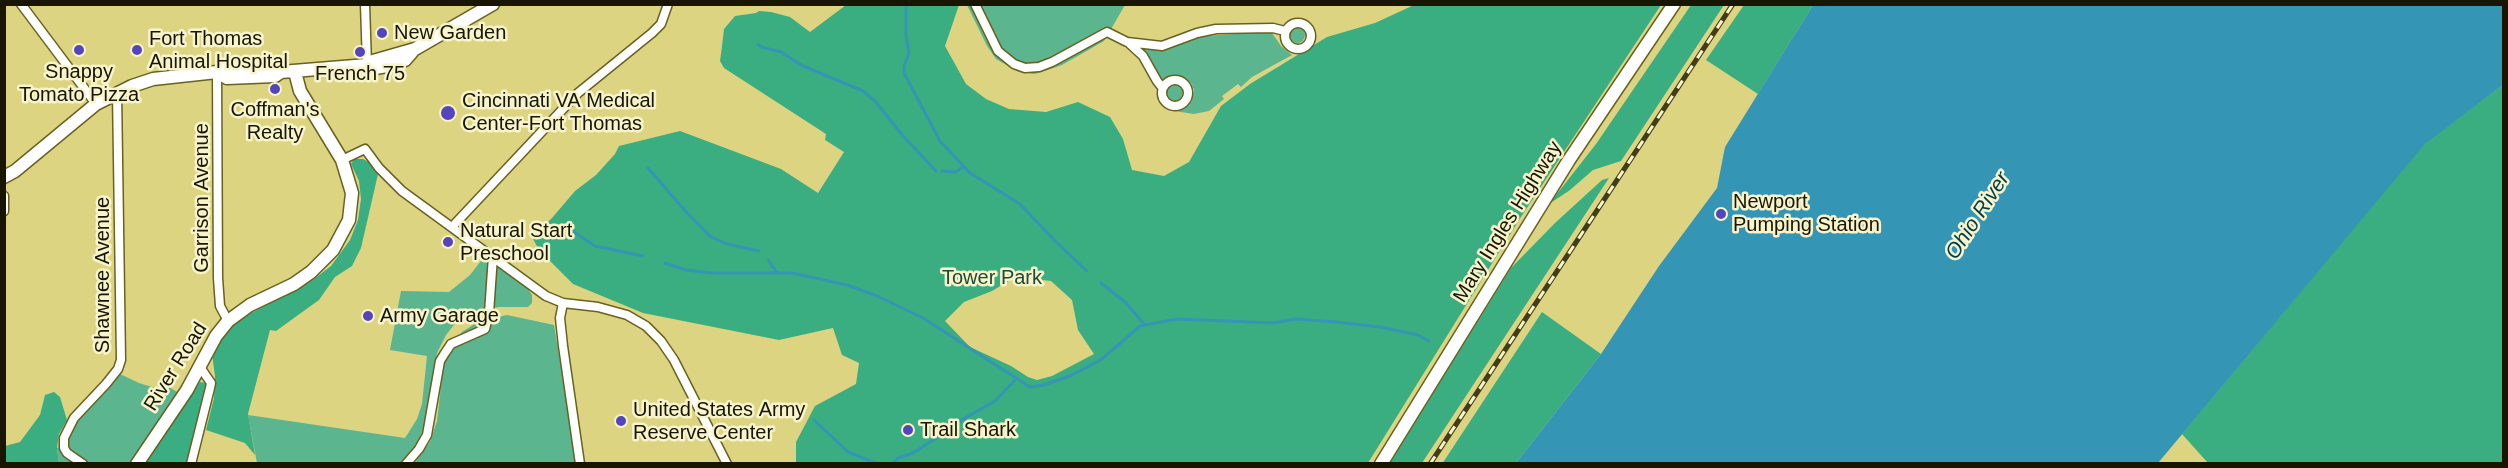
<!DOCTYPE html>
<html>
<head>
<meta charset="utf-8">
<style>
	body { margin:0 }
	#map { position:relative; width:2508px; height:468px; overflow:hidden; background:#dcd480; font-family:Helvetica,sans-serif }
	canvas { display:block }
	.frame { position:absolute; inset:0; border:6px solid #181600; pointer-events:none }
</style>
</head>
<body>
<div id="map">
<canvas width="2508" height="468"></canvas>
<div class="frame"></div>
</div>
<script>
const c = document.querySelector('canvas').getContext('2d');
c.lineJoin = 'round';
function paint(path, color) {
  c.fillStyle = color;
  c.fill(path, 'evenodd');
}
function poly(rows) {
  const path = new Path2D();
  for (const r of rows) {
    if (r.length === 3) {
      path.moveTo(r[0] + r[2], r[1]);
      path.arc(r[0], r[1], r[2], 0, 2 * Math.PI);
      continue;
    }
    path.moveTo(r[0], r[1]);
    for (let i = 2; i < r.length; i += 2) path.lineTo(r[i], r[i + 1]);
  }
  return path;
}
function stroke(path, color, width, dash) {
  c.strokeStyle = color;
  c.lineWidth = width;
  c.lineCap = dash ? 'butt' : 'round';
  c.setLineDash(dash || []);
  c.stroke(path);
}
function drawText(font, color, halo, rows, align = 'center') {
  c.font = font + ' Helvetica,sans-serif';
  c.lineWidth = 5;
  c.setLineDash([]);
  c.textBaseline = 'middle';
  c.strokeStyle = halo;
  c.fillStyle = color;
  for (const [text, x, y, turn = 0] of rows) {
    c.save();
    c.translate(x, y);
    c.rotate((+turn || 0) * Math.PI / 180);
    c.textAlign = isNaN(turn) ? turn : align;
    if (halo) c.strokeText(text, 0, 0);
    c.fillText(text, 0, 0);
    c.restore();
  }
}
paint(poly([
	[967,5,1125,5,1104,41,1062,65,1035,74,1019,72,996,59,987,46],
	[1297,35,8],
	[1268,32,1272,33,1281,46,1292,55,1252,77,1241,87,1238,84,1222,96,1224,99,1209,111,1194,114,1174,111,1189,105,1192,101,1194,90,1191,83,1176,75,1163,79,1158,77,1144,49,1169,49,1202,36],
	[1175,93,8],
	[484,257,526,286,532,295,532,303,528,307,499,307,478,311,457,321,446,335,437,353,431,397,422,432,415,447,402,463,257,463,248,415,405,438,417,419,422,404,427,356,390,350,401,291,449,292,470,275],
	[507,315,554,325,577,463,414,464,430,442,437,421,443,368,450,347,462,332,479,321],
	[120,374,139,383,155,388,169,387,179,393,131,463,59,463,57,448,66,445,75,423]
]), '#5bb58e');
paint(poly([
	[846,5,959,5,945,46,966,84,986,99,1009,109,1046,112,1078,102,1110,117,1123,139,1132,170,1164,176,1189,162,1221,106,1250,84,1327,37,1375,23,1414,5,1661,5,1519,220,1368,463,796,463,796,442,815,406,856,384,859,363,842,355,833,328,779,340,643,313,573,284,539,250,532,237,552,218,575,191,596,175,615,154,619,146,680,131,781,169,818,193,844,152,825,140,826,134,724,68,720,61,722,46,724,29,735,16,756,13,759,11,771,12,790,17,810,32],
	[1015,277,1051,281,1072,300,1078,330,1094,354,1052,376,1037,380,1028,377,1011,366,970,347,945,321,964,302,992,291],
	[1691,5,1724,5,1621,161,1593,170,1570,190,1549,204,1596,144],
	[1744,5,1813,5,1758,94,1706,60],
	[2503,85,2503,463,2208,463,2182,434,2425,143],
	[354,159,363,159,369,162,378,174,361,248,352,266,335,277,319,300,276,331,270,330,248,414,255,455,245,443,206,430,214,398,215,376,212,354,223,336,240,319,310,282,331,266,350,240,358,220,361,199,359,181,351,164],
	[1609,178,1422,463,1390,463,1511,268,1555,223,1602,180],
	[1542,312,1601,354,1516,463,1442,464],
	[200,382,206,383,207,392,188,463,143,464],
	[54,392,60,397,67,420,59,434,57,448,59,463,5,463,5,446,20,442,40,415,45,395]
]), '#3bae81');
paint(poly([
	[1813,5,2503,5,2503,85,2425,144,2158,463,1516,463,1601,354,1659,266,1717,188,1725,147]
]), '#3595b4');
stroke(poly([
	[906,4,906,36,909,53,904,66,904,73,940,141,970,173,1020,204,1056,242,1087,271],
	[758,44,761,47,781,52,801,65,863,91,875,101,903,136,936,171],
	[648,168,687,213,711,237,727,244,759,251],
	[942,171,955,172,963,167],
	[568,228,595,246,643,256],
	[768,260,777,273],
	[665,263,686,270,712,273,792,273,847,285,877,296,923,318,1030,387,1044,385,1070,376,1102,359,1140,326,1177,319,1273,323,1295,319,1336,322,1380,327,1418,335,1429,341],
	[1101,283,1125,302,1145,325],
	[814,420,848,452,878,464],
	[892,464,898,458,913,453,938,437,944,430,995,401,1015,380]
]), '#3595b4', 3);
const street = poly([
	[21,4,96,104],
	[365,4,367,65],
	[975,4,998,51,1014,64,1025,68,1039,67,1052,62,1107,32,1127,42,1162,46,1197,33,1216,29,1273,28,1285,31],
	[1298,36,13],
	[1130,44,1143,56,1157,81,1161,86,1164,85],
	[217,72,218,278,220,306,228,321],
	[1175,93,13],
	[342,160,365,149,379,168,402,191,546,296,563,303,598,307,627,315,646,326,661,341,674,360,727,464],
	[4,196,4,211],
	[452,227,578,93,652,33,661,24,668,4],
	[563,303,560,318,563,346,580,464],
	[83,464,67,453,64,448,64,438,74,418,106,384,118,369,121,360,117,92],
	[191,464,210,388,211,383,200,367],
	[406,464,419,449,427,435,440,361,445,353,451,344,485,329,489,313,493,256]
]);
const secondary = poly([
	[367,65,375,68,393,65,405,60,412,52],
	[217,72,227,78,275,76,281,72,367,65,373,61,415,49,493,4],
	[4,177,15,171,96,104,132,86,153,79,217,72,226,68,271,65,281,72],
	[137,464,187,390,216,336,228,321,250,305,294,284,311,272,333,250,349,220,352,193,342,160,300,91,295,72],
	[1381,464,1569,160,1674,4]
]);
stroke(street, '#686121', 11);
stroke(secondary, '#686121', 15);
stroke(street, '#fff', 8);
stroke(secondary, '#fff', 12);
const rail = poly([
	[1430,464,1733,4]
]);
stroke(rail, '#403d1a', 5);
stroke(rail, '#f7f3cb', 3, [9]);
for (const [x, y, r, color] of [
	[382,33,6,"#5545bd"],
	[79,50,6,"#5545bd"],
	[137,50,6,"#5545bd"],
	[360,52,6,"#5545bd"],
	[275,89,6,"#5545bd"],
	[448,113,8,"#5545bd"],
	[1721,214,6,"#5545bd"],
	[448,242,6,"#5545bd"],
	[368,316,6,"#5545bd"],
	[621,421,6,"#5545bd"],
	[908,430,6,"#5545bd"]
]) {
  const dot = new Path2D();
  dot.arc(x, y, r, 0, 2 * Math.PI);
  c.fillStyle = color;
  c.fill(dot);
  stroke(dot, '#f7f3cb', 2);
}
drawText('20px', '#181600', '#f7f3cb', [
	["New Garden",394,33],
	["Fort Thomas",149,39],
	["Animal Hospital",149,62],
	["Snappy",79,72,"center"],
	["Tomato Pizza",79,95,"center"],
	["French 75",360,74,"center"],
	["Cincinnati VA Medical",462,101],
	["Center-Fort Thomas",462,124],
	["Coffman's",275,110,"center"],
	["Realty",275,133,"center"],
	["Newport",1733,202],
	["Pumping Station",1733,225],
	["Natural Start",460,231],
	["Preschool",460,254],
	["Army Garage",380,316],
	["United States Army",633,410],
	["Reserve Center",633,433],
	["Trail Shark",920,430]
], 'left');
drawText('20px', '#181600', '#f7f3cb', [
	["Garrison Avenue",202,198,-90],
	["Mary Ingles Highway",1508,222,-58],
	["Shawnee Avenue",103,275,-90],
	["River Road",176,367,-58]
]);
drawText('20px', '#1c4b38', '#f7f3cb', [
	["Tower Park",992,278]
]);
drawText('italic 21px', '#013c4d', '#f7f3cb', [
	["Ohio River",1978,216,-57]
]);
</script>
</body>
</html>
